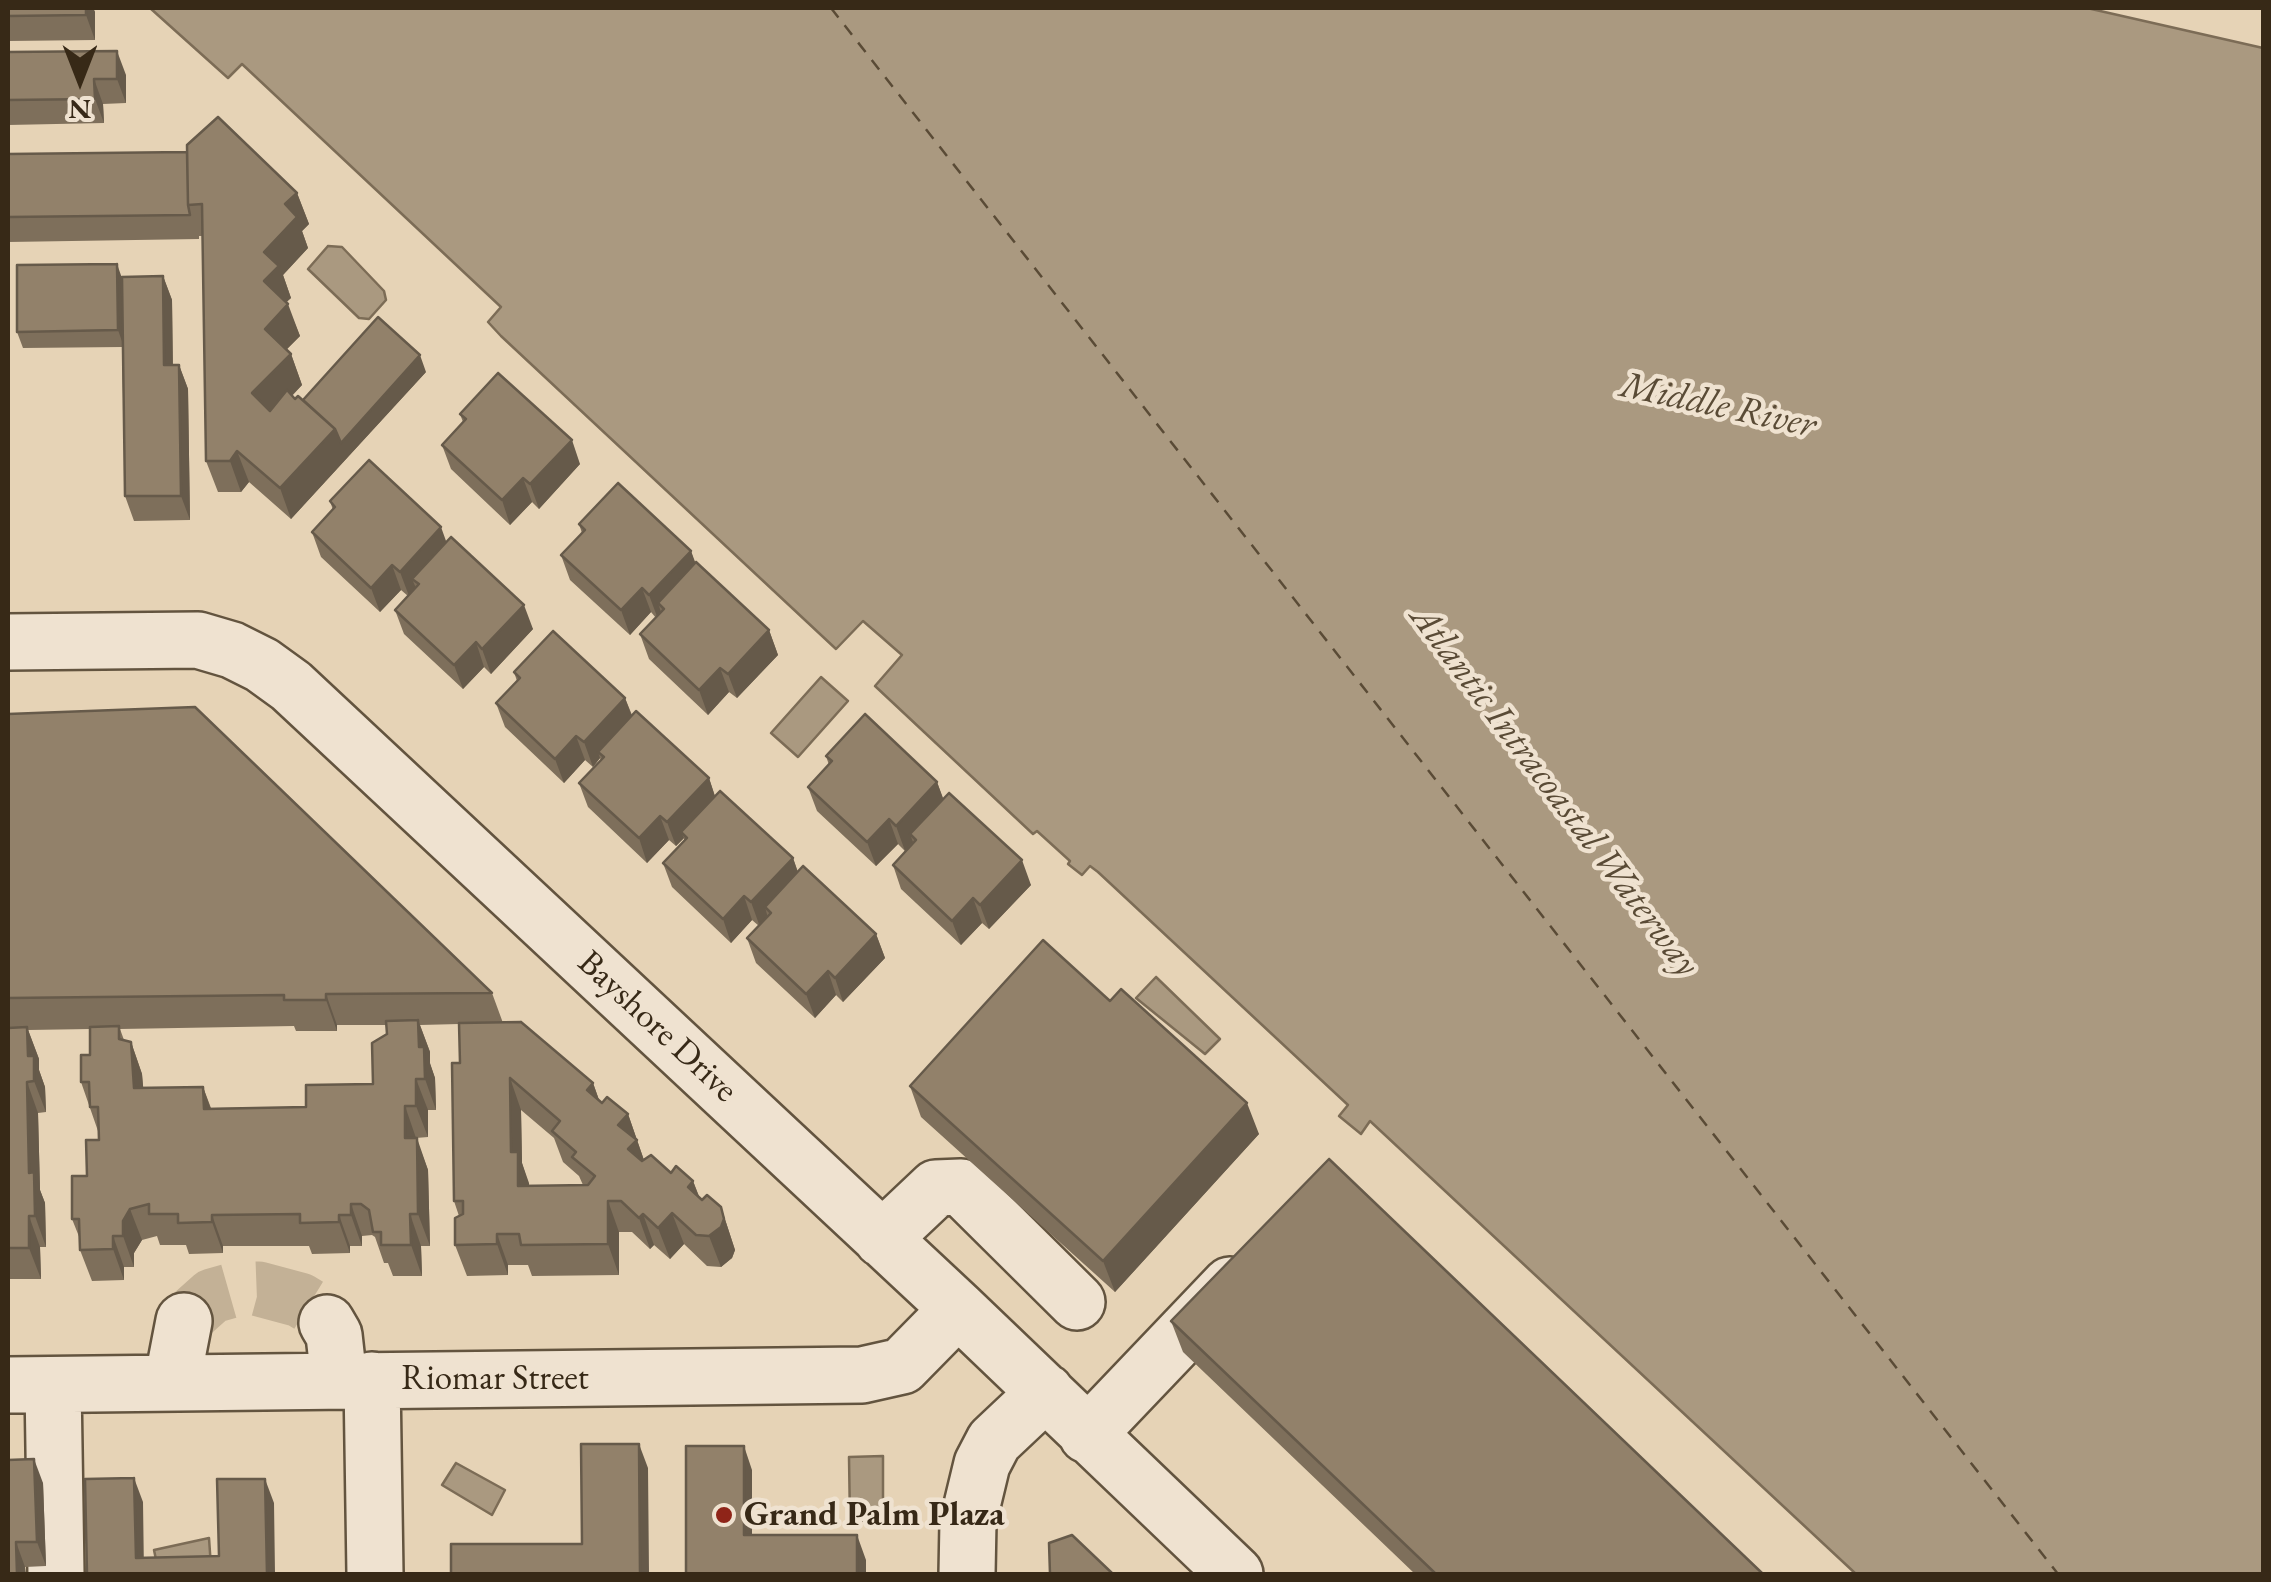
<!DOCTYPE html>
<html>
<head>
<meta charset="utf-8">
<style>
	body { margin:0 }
	#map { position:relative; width:2271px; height:1582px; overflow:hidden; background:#e6d3b6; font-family:"EB Garamond",serif }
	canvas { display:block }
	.frame { position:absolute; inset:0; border:10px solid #372917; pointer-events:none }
	.north { position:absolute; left:30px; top:30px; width:100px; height:100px; -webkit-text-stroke:8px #efe2d0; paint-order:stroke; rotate:180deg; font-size:28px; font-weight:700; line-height:40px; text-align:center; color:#372917 }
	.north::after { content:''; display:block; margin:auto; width:35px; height:45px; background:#372917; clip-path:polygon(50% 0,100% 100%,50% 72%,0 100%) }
</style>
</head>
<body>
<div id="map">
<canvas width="2271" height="1582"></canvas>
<div class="frame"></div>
<div class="north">N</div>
</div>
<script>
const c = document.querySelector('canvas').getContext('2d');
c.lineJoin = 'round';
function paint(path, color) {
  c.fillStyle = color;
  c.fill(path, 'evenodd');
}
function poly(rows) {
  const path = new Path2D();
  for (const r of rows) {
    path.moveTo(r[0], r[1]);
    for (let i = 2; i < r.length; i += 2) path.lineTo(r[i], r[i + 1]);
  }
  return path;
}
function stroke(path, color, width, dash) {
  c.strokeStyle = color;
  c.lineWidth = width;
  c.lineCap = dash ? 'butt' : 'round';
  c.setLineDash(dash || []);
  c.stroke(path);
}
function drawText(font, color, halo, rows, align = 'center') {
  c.font = font + ' "EB Garamond",serif';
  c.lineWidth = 9;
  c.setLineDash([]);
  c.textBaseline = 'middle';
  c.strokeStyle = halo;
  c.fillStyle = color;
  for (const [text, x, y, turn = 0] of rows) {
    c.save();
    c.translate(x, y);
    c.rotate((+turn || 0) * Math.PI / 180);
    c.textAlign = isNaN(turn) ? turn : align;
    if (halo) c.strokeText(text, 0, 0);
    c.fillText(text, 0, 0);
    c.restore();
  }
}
const water = poly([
	[150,8,2087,8,2263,48,2263,1574,1856,1574,1370,1121,1361,1134,1339,1116,1348,1105,1098,872,1090,866,1082,875,1068,864,1070,861,1037,831,1033,834,875,686,902,655,863,621,836,649,501,336,488,322,501,307,242,64,228,78,150,8],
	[328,246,342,247,384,291,386,300,369,319,359,318,308,269,328,246],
	[821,677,848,701,798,757,771,733,821,677],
	[1156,977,1220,1039,1205,1054,1136,998,1156,977],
	[883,1456,883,1520,850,1521,849,1457,883,1456],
	[456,1463,505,1490,492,1515,442,1485,456,1463],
	[209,1538,211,1567,159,1574,154,1550,209,1538]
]);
paint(water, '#aa9980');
stroke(water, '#7c6c56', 2.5);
stroke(poly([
	[831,8,2058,1574]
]), '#5a4b36', 2.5, [12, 10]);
stroke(poly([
	[184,1321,212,1296,233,1290,259,1289,300,1300,318,1311,327,1323]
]), '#c3b196', 55, [55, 28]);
const minor = poly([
	[8,642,198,640,232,650,262,665,291,686,958,1309,1235,1574],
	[882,1239,936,1188,961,1187,1077,1302],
	[327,1323,334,1335,339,1380],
	[372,1380,375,1574],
	[172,1383,184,1321],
	[8,1385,862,1375,902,1366,958,1309],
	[53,1385,56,1574],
	[1087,1435,1230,1285],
	[967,1574,968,1522,982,1464,994,1441,1046,1392]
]);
stroke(minor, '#63543f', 60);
stroke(minor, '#efe2d0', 55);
paint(poly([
	[8,8,93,8,95,12,95,40,8,41],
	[8,52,126,75,126,103,103,104,104,123,8,125],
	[8,154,297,193,309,224,302,231,308,248,283,275,291,298,286,302,300,336,286,350,291,354,302,385,292,396,295,399,303,400,426,372,291,519,249,482,241,492,218,492,206,461,202,236,199,236,199,239,8,242],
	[163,276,172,300,173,365,179,365,188,389,190,520,134,521,125,496,122,347,23,348,17,332,122,277],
	[460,414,580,464,539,509,532,502,510,525,451,469,442,445,463,422],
	[330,501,447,542,533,629,491,674,484,667,463,689,404,634,395,610,408,596,401,590,380,612,321,557,312,532,333,510],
	[579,524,691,551,695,564,769,630,778,655,737,698,729,692,708,715,649,659,640,634,656,618,651,612,630,635,570,580,561,555,582,533],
	[514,672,625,698,632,715,709,778,715,796,793,858,798,872,876,934,885,958,843,1002,836,995,815,1018,756,963,747,938,759,926,752,920,731,943,672,887,663,863,684,840,684,838,676,846,669,840,647,863,588,807,579,783,601,760,600,758,593,767,585,760,564,783,505,727,496,703,517,681],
	[8,714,492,993,503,1023,593,1083,599,1100,602,1103,628,1114,644,1160,693,1181,699,1196,702,1200,721,1207,735,1250,732,1258,721,1267,707,1266,684,1244,670,1259,654,1245,650,1249,632,1232,619,1232,619,1275,532,1276,528,1265,508,1265,508,1275,467,1276,455,1245,459,1216,454,1201,460,1063,459,1024,420,1025,430,1052,430,1064,435,1078,436,1110,428,1110,428,1137,416,1138,428,1170,430,1246,421,1246,422,1276,393,1276,388,1263,384,1263,375,1237,372,1235,362,1236,362,1246,350,1246,350,1253,312,1254,309,1246,223,1246,223,1253,189,1254,186,1245,160,1245,157,1236,142,1240,134,1253,134,1267,124,1267,124,1280,92,1281,80,1250,80,1239,72,1219,99,1140,98,1131,81,1082,90,1055,90,1029,28,1030,39,1059,39,1070,45,1087,46,1112,38,1113,40,1190,45,1203,46,1247,40,1247,41,1279,8,1279],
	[337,1025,387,1025,387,1034,373,1084,306,1107,211,1108,203,1087,143,1088,142,1074,131,1042,124,1040,120,1029,294,1026,296,1031,337,1031],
	[521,1110,554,1138,563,1162,579,1176,583,1185,529,1186,522,1163],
	[826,756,937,782,943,799,1031,885,989,929,982,923,961,945,901,889,893,865,913,842,905,851,898,844,876,866,817,811,808,787,829,765],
	[1110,1001,1259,1134,1115,1292,921,1117,910,1086],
	[1171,1321,1763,1574,1415,1574,1183,1352],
	[8,1460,43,1483,46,1566,25,1567,8,1574]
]), '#7e6f5b');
paint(poly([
	[86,8,93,8,95,12,95,40,86,15],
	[117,51,126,75,126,103,117,79],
	[94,79,103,104,104,123,95,99],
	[297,193,309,224,302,231,308,248,283,275,291,298,276,312,264,281,264,252,285,204],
	[117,264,123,281,124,347,118,330],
	[163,276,172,300,173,389,164,365],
	[288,304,300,336,276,360,265,329],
	[291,354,302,385,263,425,252,393],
	[420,355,426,372,291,519,280,488,335,429],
	[179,365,188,389,190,520,181,496],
	[572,440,580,464,539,509,530,484],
	[237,451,249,482,241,492,230,461],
	[523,478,532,502,510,525,502,500],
	[441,527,450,552,412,579,416,588,409,596,400,572],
	[691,551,700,575,664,609,658,603,662,615,658,619,649,595],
	[392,565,401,590,380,612,371,588],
	[642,588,651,612,630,635,621,610],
	[524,605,533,629,491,674,482,649],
	[769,630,778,655,737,698,728,674],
	[476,642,484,667,463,689,454,665],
	[720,668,729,692,708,715,699,690],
	[625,698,634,722,598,752,600,758,593,767,584,742],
	[576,736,585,760,564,783,555,759],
	[709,778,717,803,681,832,684,838,676,846,667,822],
	[937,782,946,806,910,834,913,842,905,851,896,826],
	[660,816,669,840,647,863,639,838],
	[889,819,898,844,876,866,867,842],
	[793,858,801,882,765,907,768,918,760,927,751,902],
	[1022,860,1031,885,989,929,980,905],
	[744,896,752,920,731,943,723,919],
	[973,898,982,923,961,945,952,921],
	[876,934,885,958,843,1002,835,978],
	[828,971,836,995,815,1018,806,994],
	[326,994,337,1025,337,1031,326,1000],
	[418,1020,430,1052,430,1063,435,1078,436,1110,425,1079,419,1047],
	[27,1027,39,1059,39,1070,45,1087,46,1112,34,1081,28,1056],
	[131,1042,142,1074,146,1119,134,1088],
	[510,1078,521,1110,522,1163,529,1183,530,1217,518,1186,511,1152],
	[416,1079,428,1110,428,1137,416,1106],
	[27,1082,38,1113,40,1190,45,1203,46,1247,35,1216,29,1173],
	[593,1083,604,1114,587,1090],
	[203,1087,214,1118,204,1109],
	[1247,1103,1259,1134,1115,1292,1103,1261],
	[405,1106,416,1138,405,1138],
	[628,1114,648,1172,640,1181,618,1125],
	[417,1138,428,1170,430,1246,418,1214],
	[693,1181,705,1213,688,1187],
	[608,1201,619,1232,619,1275,608,1244],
	[351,1204,362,1236,362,1246,351,1215],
	[721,1207,735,1250,732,1258,721,1267,709,1236],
	[130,1209,142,1240,134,1253,134,1267,123,1236,123,1221],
	[672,1213,684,1244,670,1259,658,1228],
	[410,1214,421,1246,422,1276,411,1245],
	[643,1214,654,1245,650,1249,639,1218],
	[212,1215,223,1246,223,1253,212,1222],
	[339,1215,350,1246,350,1253,339,1222],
	[29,1216,40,1247,41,1279,29,1248],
	[497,1234,508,1265,508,1275,497,1244],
	[113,1236,124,1267,124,1280,113,1249],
	[639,1444,648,1468,649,1574,640,1574],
	[744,1446,752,1470,752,1560,744,1535],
	[34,1459,43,1483,46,1566,37,1542],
	[134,1478,143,1502,144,1574,136,1558],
	[265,1479,274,1503,275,1574,267,1574],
	[857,1535,866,1560,866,1574,857,1574],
	[16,1542,25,1567,26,1574,17,1574]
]), '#665a4a');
const building = poly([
	[8,8,86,8,86,15,8,16,8,8],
	[117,51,117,79,94,79,95,99,8,100,8,52,117,51],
	[218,117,297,193,285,204,297,217,264,252,279,266,264,281,288,304,265,329,291,354,252,393,270,411,287,390,295,399,298,396,335,429,280,488,237,451,230,461,206,461,202,204,188,205,187,145,218,117],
	[187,152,188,205,190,215,8,217,8,154,187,152],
	[117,264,118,330,17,332,17,265,117,264],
	[163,276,164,365,179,365,181,496,125,496,122,277,163,276],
	[378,317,420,355,341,443,335,429,303,400,378,317],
	[498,373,572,440,530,484,523,478,502,500,442,445,466,419,460,414,498,373],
	[369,460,441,527,400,572,392,565,371,588,312,532,335,507,330,501,369,460],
	[618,483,691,551,649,595,642,588,621,610,561,555,585,530,579,524,618,483],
	[451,537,524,605,482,649,476,642,454,665,395,610,419,584,412,579,451,537],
	[696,562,769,630,728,674,720,668,699,690,640,634,664,609,658,603,696,562],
	[553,631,625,698,584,742,576,736,555,759,496,703,520,678,514,672,553,631],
	[195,707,492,993,326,994,326,1000,284,1000,284,995,8,998,8,714,195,707],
	[636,711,709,778,667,822,660,816,639,838,579,783,604,757,598,752,636,711],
	[865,714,937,782,896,826,889,819,867,842,808,787,832,761,826,756,865,714],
	[720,791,793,858,751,902,744,896,723,919,663,863,687,838,681,832,720,791],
	[949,793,1022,860,980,905,973,898,952,921,893,865,916,840,910,834,949,793],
	[803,866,876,934,835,978,828,971,806,994,747,938,771,913,765,907,803,866],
	[1043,940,1110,1001,1121,989,1247,1103,1103,1261,910,1086,1043,940],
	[418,1020,419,1047,424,1047,425,1079,416,1079,416,1106,405,1106,405,1138,417,1138,418,1214,410,1214,411,1245,381,1245,381,1232,373,1232,369,1210,361,1204,351,1204,351,1215,339,1215,339,1222,300,1223,300,1214,212,1215,212,1222,178,1223,178,1214,149,1214,149,1204,130,1209,123,1221,123,1236,113,1236,113,1249,80,1250,79,1219,72,1219,72,1176,87,1176,86,1140,99,1140,98,1107,90,1107,89,1082,81,1082,81,1055,90,1055,90,1027,119,1026,119,1039,131,1042,134,1088,203,1087,204,1109,306,1107,306,1085,373,1084,372,1043,387,1034,386,1021,418,1020],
	[521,1022,593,1083,587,1090,602,1103,607,1097,628,1114,618,1125,637,1140,628,1149,642,1161,651,1155,671,1173,676,1166,693,1181,688,1187,702,1200,707,1195,721,1207,724,1219,721,1227,709,1236,696,1235,672,1213,658,1228,643,1214,639,1218,621,1201,608,1201,608,1244,521,1245,519,1234,497,1234,497,1244,455,1245,455,1218,463,1214,463,1201,454,1201,452,1063,460,1063,459,1023,521,1022],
	[510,1078,560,1121,552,1131,576,1152,572,1157,595,1176,588,1185,518,1186,518,1152,511,1152,510,1078],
	[27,1027,28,1056,34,1056,34,1081,27,1082,29,1173,34,1172,35,1216,29,1216,29,1248,8,1248,8,1028,27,1027],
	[1329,1159,1763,1574,1436,1574,1171,1321,1329,1159],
	[581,1444,639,1444,640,1574,451,1574,451,1544,582,1544,581,1444],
	[686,1446,744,1446,744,1535,857,1535,857,1574,686,1574,686,1446],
	[34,1459,37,1542,16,1542,17,1574,8,1574,8,1460,34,1459],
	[134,1478,136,1558,219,1556,217,1479,265,1479,267,1574,87,1574,85,1479,134,1478],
	[1072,1535,1113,1574,1050,1574,1049,1543,1072,1535]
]);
paint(building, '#92816a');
stroke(building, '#665a4a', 2.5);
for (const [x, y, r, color] of [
	[724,1515,10,"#8f2418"]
]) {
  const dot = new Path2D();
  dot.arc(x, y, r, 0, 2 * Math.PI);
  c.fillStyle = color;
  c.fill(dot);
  stroke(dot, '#efe2d0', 4);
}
drawText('35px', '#372917', '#efe2d0', [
	["Bayshore Drive",657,1027,43],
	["Riomar Street",495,1379]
]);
drawText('bold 35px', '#372917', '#efe2d0', [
	["Grand Palm Plaza",744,1515]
], 'left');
drawText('italic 38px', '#5a4b36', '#efe2d0', [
	["Middle River",1718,406,12],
	["Atlantic Intracoastal Waterway",1554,791,53]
]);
</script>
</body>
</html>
